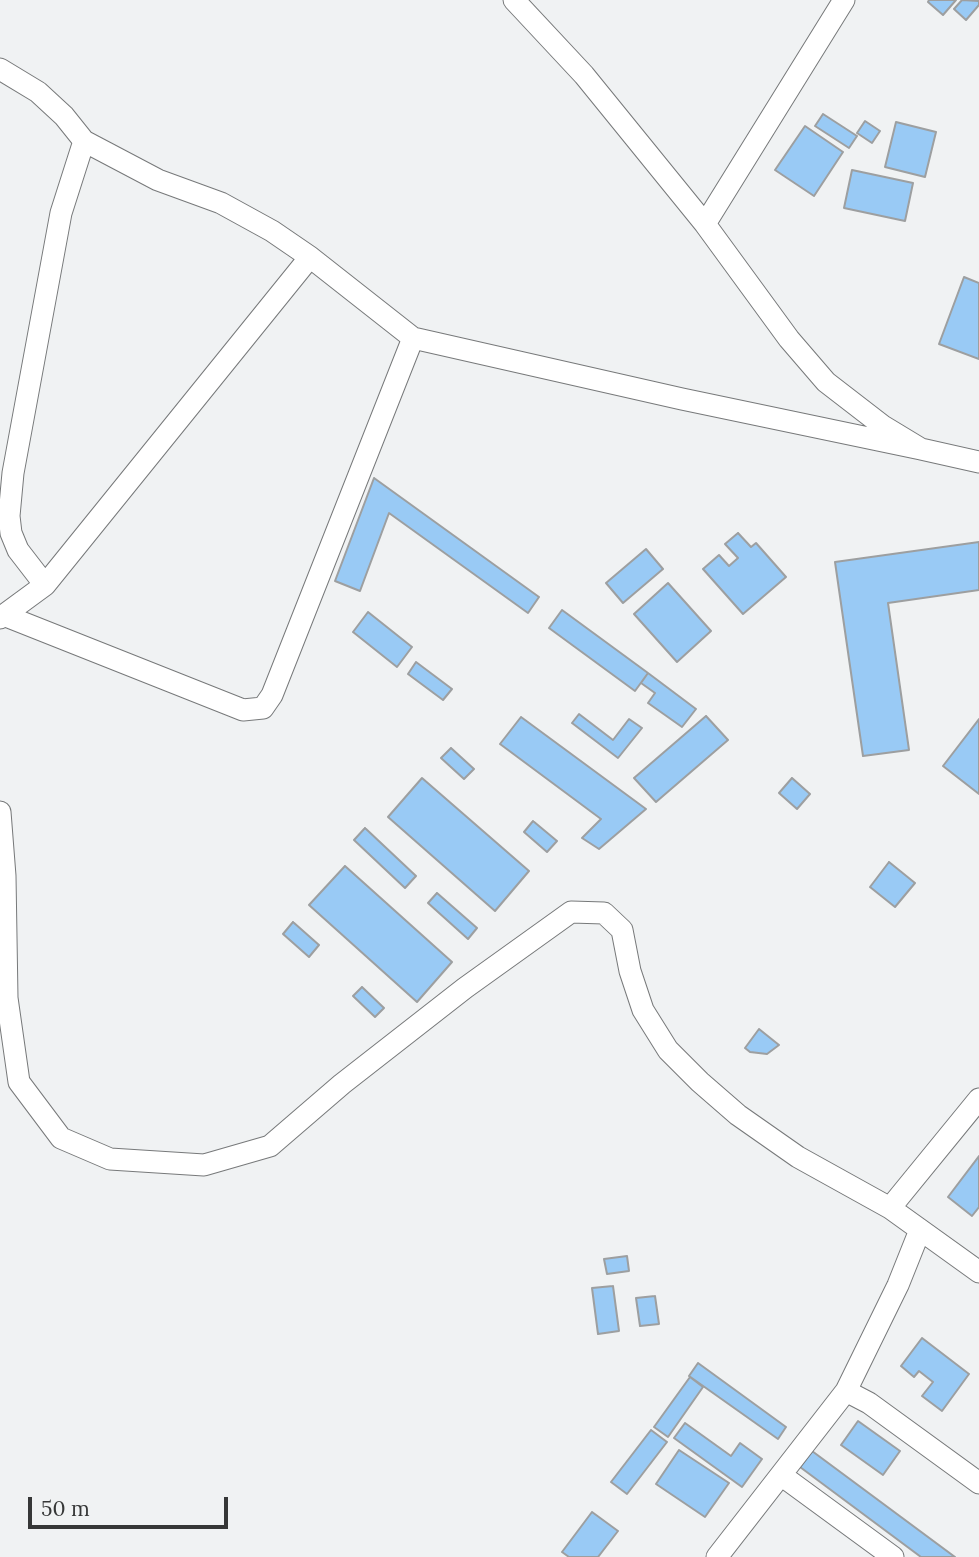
<!DOCTYPE html>
<html>
<head>
<meta charset="utf-8">
<style>
	body { margin:0 }
	#map { position:relative; width:979px; height:1557px; overflow:hidden; background:#f0f2f3; font-family:Lora,serif }
	canvas { display:block }
	.scale { position:absolute; left:28px; top:1497px; width:200px; height:32px; box-sizing:border-box; border:4px solid #363737; border-top:0; padding-left:9px; font-size:21px; line-height:24px; white-space:nowrap; color:#363737; -webkit-text-stroke:5px #f0f2f3; paint-order:stroke }
</style>
</head>
<body>
<div id="map">
<canvas width="979" height="1557"></canvas>
<div class="scale">50 m</div>
</div>
<script>
const c = document.querySelector('canvas').getContext('2d');
c.lineJoin = 'round';
function paint(path, color) {
  c.fillStyle = color;
  c.fill(path, 'evenodd');
}
function poly(rows) {
  const path = new Path2D();
  for (const r of rows) {
    path.moveTo(r[0], r[1]);
    for (let i = 2; i < r.length; i += 2) path.lineTo(r[i], r[i + 1]);
  }
  return path;
}
function stroke(path, color, width, dash) {
  c.strokeStyle = color;
  c.lineWidth = width;
  c.lineCap = dash ? 'butt' : 'round';
  c.setLineDash(dash || []);
  c.stroke(path);
}
const building = poly([
	[929,0,956,0,943,15,928,2,929,0],
	[962,0,979,1,979,5,966,20,954,9,962,0],
	[823,114,857,136,849,148,815,126,823,114],
	[865,121,880,131,872,143,857,133,865,121],
	[896,122,936,132,925,177,885,167,896,122],
	[805,126,843,152,814,196,775,170,805,126],
	[852,170,913,183,905,221,844,208,852,170],
	[964,277,979,283,979,359,939,344,964,277],
	[374,478,539,597,528,613,389,513,360,591,335,581,374,478],
	[738,533,751,547,756,543,786,577,743,614,703,569,719,555,729,566,738,558,725,544,738,533],
	[979,542,979,590,888,603,909,750,863,756,835,562,979,542],
	[646,549,663,569,623,603,606,583,646,549],
	[668,583,711,631,677,662,634,614,668,583],
	[562,610,648,673,635,691,549,628,562,610],
	[368,612,412,647,397,667,353,632,368,612],
	[416,662,452,689,443,700,408,674,416,662],
	[648,673,696,709,682,727,648,703,655,693,641,683,648,673],
	[579,714,613,740,629,719,642,728,618,758,572,723,579,714],
	[706,716,728,740,656,802,634,778,706,716],
	[521,717,646,809,599,849,582,838,601,819,500,744,521,717],
	[979,719,979,794,943,766,979,719],
	[451,748,474,769,464,779,441,758,451,748],
	[422,778,529,871,495,911,388,817,422,778],
	[792,778,810,794,797,809,779,793,792,778],
	[533,821,557,841,547,852,524,832,533,821],
	[365,828,416,876,405,888,354,840,365,828],
	[889,862,915,883,895,907,870,887,889,862],
	[345,866,452,962,417,1002,309,905,345,866],
	[437,893,477,928,468,939,428,903,437,893],
	[293,922,319,945,309,957,283,934,293,922],
	[362,987,384,1008,375,1017,353,996,362,987],
	[759,1029,779,1045,767,1054,750,1052,745,1048,759,1029],
	[979,1156,979,1207,972,1216,948,1197,979,1156],
	[627,1256,629,1271,607,1274,604,1259,627,1256],
	[613,1286,619,1331,598,1334,592,1288,613,1286],
	[655,1296,659,1324,640,1326,636,1298,655,1296],
	[922,1338,969,1374,942,1411,922,1396,933,1382,919,1371,914,1377,901,1366,922,1338],
	[698,1363,786,1427,778,1439,689,1376,698,1363],
	[690,1377,703,1387,668,1437,654,1427,690,1377],
	[858,1421,900,1451,883,1475,841,1445,858,1421],
	[685,1423,731,1456,740,1443,762,1459,742,1487,674,1438,685,1423],
	[651,1430,667,1442,627,1494,611,1482,651,1430],
	[679,1450,729,1483,705,1517,656,1484,679,1450],
	[812,1451,955,1557,921,1557,800,1467,812,1451],
	[592,1512,618,1531,598,1557,569,1557,562,1552,592,1512]
]);
paint(building, '#99caf5');
stroke(building, '#9d9fa0', 2);
const minor = poly([
	[514,0,584,75,705,224,789,339,826,382,883,426,921,449,979,462],
	[0,69,38,92,64,116,84,141,158,180,221,203,272,231,310,257,413,338,682,399,921,449],
	[705,224,844,0],
	[45,585,18,550,11,533,9,516,13,473,61,213,84,141],
	[6,616,243,710,263,708,272,695,413,338],
	[0,618,45,585,310,257],
	[0,812,5,876,7,998,19,1082,61,1138,110,1159,204,1165,270,1146,342,1084,465,988,571,912,604,913,622,930,630,971,643,1010,668,1050,700,1082,738,1115,798,1157,890,1208,979,1272],
	[890,1208,979,1099],
	[846,1391,869,1403,979,1483],
	[781,1475,893,1557],
	[717,1557,846,1391,898,1285,920,1230]
]);
stroke(minor, '#77797a', 23);
stroke(minor, '#fff', 21);
</script>
</body>
</html>
